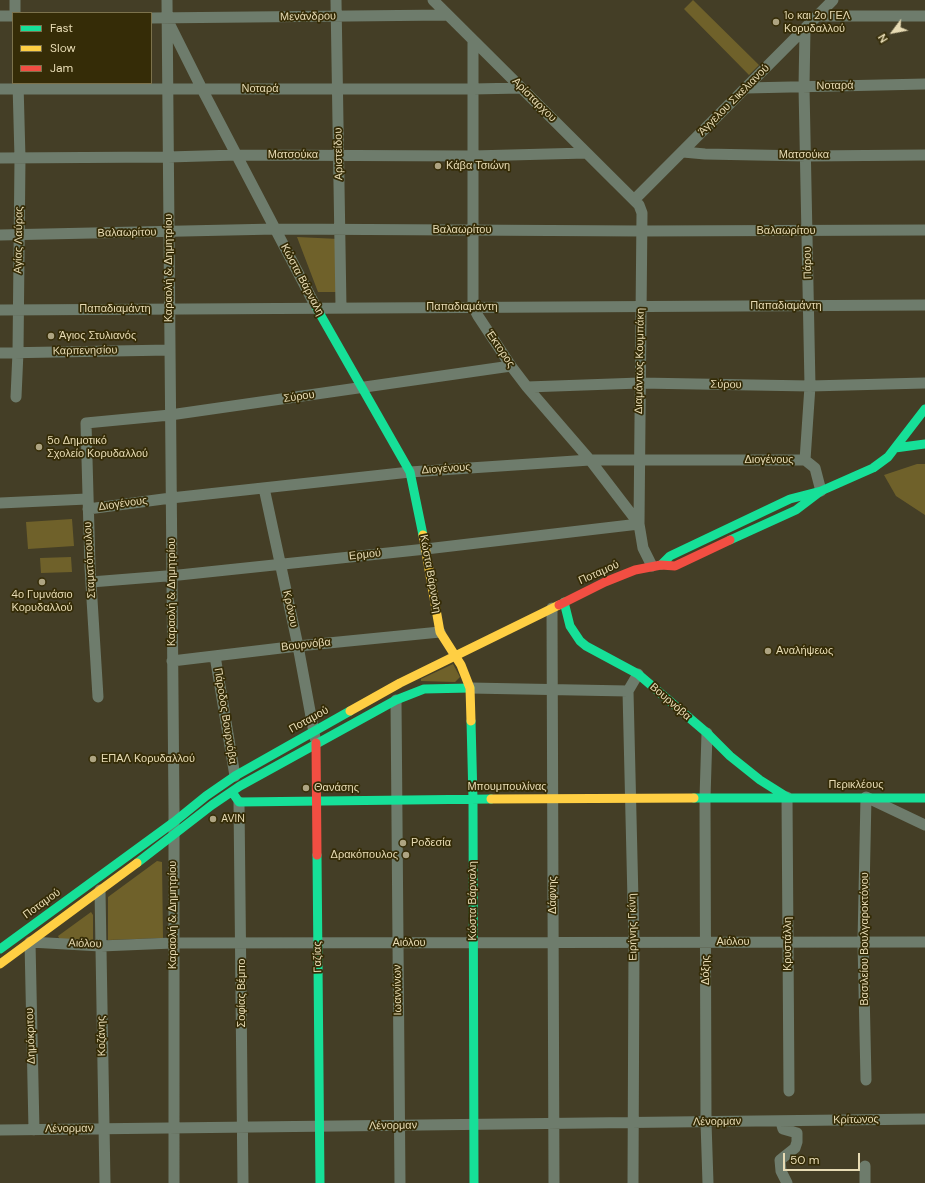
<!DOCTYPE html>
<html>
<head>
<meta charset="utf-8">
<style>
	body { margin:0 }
	#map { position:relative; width:925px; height:1183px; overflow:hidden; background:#443e26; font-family:"DM Sans",sans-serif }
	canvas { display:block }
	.legend { position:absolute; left:12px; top:12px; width:140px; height:72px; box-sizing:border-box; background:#352c07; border:1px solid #7c724c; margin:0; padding:5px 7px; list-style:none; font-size:12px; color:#e7dbb4 }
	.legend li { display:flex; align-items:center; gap:8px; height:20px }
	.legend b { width:20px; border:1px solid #7c724c }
	.north { position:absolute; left:873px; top:12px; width:40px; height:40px; -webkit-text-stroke:3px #352c07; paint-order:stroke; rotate:238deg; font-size:11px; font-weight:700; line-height:16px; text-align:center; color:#e7dbb4 }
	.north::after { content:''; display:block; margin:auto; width:14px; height:18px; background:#e7dbb4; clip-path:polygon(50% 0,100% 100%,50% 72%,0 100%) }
	.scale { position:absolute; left:783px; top:1153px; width:77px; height:18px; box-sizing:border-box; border:2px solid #e7dbb4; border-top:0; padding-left:5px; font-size:12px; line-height:14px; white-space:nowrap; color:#e7dbb4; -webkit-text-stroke:3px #352c07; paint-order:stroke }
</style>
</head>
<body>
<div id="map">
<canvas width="925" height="1183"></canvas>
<ul class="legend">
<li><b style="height:5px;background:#16e098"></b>Fast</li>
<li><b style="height:5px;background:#ffcf43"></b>Slow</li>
<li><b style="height:5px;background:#f24e42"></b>Jam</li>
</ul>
<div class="north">N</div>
<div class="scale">50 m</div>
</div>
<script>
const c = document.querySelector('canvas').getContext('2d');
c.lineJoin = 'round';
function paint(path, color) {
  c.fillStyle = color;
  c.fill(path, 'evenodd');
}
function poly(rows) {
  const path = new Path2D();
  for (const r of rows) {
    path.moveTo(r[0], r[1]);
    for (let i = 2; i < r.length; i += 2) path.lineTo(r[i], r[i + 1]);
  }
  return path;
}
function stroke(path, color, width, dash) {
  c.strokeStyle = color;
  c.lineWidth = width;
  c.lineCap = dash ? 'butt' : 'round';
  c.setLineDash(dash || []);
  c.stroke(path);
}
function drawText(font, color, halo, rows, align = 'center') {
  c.font = font + ' "DM Sans",sans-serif';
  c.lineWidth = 3.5;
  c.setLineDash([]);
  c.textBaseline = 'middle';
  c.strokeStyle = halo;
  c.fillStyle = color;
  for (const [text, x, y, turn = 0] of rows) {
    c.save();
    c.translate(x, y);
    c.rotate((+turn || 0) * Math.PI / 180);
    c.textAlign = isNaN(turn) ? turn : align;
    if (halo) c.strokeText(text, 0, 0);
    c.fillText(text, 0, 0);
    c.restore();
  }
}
paint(poly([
	[693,0,759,65,749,75,684,9],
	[297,237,339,239,339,292,318,292],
	[917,464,925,464,925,515,896,496,884,475],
	[72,519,74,546,28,549,26,522],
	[71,557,72,572,41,573,40,558],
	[453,664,460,677,455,682,421,681,421,679],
	[157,861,162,862,163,938,108,940,108,897],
	[91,912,93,915,93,940,60,940,58,936]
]), '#6f612a');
stroke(poly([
	[167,0,174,808,174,1183],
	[336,0,341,307],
	[433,0,639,205,642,213,639,524],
	[15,13,15,0],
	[0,16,13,16],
	[817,16,925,16],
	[151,18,448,15],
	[168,21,202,89,316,307],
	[805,29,804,87,810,386,805,460],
	[473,40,473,306,478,316,511,366,527,387,590,460,639,524,643,548,652,566],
	[746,88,925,84],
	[0,89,473,89,521,88],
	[683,152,705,154,806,156,925,155],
	[0,158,168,157,237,155,473,156,586,153],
	[634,200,833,0],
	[0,235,276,229,641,231,925,230],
	[0,310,925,305],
	[0,353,170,350],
	[527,387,640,383,810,386,925,383],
	[16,397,18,352,20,158,18,83],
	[805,460,815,468,821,491],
	[264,488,298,646,315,738],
	[0,503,87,499],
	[88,509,171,498,410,472,590,460,805,460],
	[91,582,179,575,426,549,639,524],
	[552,608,554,1183],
	[215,656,235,776],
	[172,661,298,646,440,632],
	[470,688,628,691],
	[98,697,90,567,86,423,170,415,511,366],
	[396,700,400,1183],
	[707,733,705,798,706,1122,708,1183],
	[787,797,789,1091],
	[239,802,243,1183],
	[100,890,105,1183],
	[866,1080,863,942,866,797,925,825],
	[786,1121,781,1122,783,1129,797,1133,797,1142,795,1148,780,1160,781,1171,787,1183],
	[0,1130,925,1119],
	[34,1130,30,942,101,946,173,943,925,942],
	[633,1183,634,942,628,691,638,674],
	[865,1183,865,1166]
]), '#6e7c6c', 11);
stroke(poly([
	[316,307,410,472,423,535],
	[895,448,925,444],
	[730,540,796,510,821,491],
	[661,565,670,556,790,499,821,491,873,468,888,457,925,409],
	[564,602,570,626,580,641,586,646,638,674,707,733,730,756,760,780,787,797],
	[471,721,473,799,474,1183],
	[232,792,239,802,491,799],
	[694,798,925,798],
	[317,855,320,1183],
	[137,863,212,805,240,786,396,700,424,689,470,688],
	[0,949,174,822,206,796,235,776,350,711]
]), '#16e098', 9);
stroke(poly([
	[423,535,440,632,461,665,470,688,471,721],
	[350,711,400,683,559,605],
	[491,799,694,798],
	[0,964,137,863]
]), '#ffcf43', 9);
stroke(poly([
	[559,605,605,582,635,570,661,565,675,566,730,540],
	[316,743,317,855]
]), '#f24e42', 9);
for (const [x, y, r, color] of [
	[776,22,4,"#aea482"],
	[438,166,4,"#aea482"],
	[51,336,4,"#aea482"],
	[39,447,4,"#aea482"],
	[42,582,4,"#aea482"],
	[768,651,4,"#aea482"],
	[93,759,4,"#aea482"],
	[306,788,4,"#aea482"],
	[213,819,4,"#aea482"],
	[403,843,4,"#aea482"],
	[406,855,4,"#aea482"]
]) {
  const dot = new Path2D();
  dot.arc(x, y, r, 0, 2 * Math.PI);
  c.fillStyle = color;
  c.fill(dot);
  stroke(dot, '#352c07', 1.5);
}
drawText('11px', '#e7dbb4', '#352c07', [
	["1o και 2ο ΓΕΛ",784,16],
	["Κορυδαλλού",784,29],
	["Κάβα Τσιώνη",446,166],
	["Άγιος Στυλιανός",59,336],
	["5ο Δημοτικό",47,441],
	["Σχολείο Κορυδαλλού",47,454],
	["4ο Γυμνάσιο",42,595,"center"],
	["Κορυδαλλού",42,608,"center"],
	["Αναλήψεως",776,651],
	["ΕΠΑΛ Κορυδαλλού",101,759],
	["Θανάσης",314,788],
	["AVIN",221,819],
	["Ροδεσία",411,843],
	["Δρακόπουλος",398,855,"right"]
], 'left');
drawText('11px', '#e7dbb4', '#352c07', [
	["Μενάνδρου",308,17,-1],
	["Νοταρά",835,86,-1],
	["Νοταρά",260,89],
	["Αρίσταρχου",534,100,45],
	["Άγγελου Σικελιανού",734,100,-45],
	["Αριστείδου",339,154,-91],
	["Ματσούκα",293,155],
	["Ματσούκα",804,155],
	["Βαλαωρίτου",462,230],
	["Βαλαωρίτου",786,231],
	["Βαλαωρίτου",127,233,-1],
	["Αγίας Λαύρας",19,240,-89],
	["Πάρου",808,263,-91],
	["Καραολή & Δημητρίου",169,268,-90],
	["Κώστα Βάρναλη",302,280,62],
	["Παπαδιαμάντη",786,306],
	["Παπαδιαμάντη",462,307],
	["Παπαδιαμάντη",115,309],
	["Έκτορος",500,349,56],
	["Καρπενησίου",85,351,-1],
	["Διαμάντως Κουμπάκη",640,361,-89],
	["Σύρου",726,385,1],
	["Σύρου",299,397,-8],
	["Διογένους",769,460],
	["Διογένους",446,469,-4],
	["Διογένους",123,504,-8],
	["Ερμού",365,555,-6],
	["Σταματόπουλου",90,560,-93],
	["Ποταμού",599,573,-24],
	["Κώστα Βάρναλη",430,574,80],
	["Καραολή & Δημητρίου",172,592,-90],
	["Κρόνου",290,609,78],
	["Βουρνόβα",306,645,-6],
	["Βουρνόβα",670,702,41],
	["Πάροδος Βουρνόβα",225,716,81],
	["Ποταμού",309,720,-29],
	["Περικλέους",856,785],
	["Μπουμπουλίνας",507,787],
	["Δάφνης",553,895,-90],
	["Κώστα Βάρναλη",473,901,-90],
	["Ποταμού",42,904,-36],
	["Καραολή & Δημητρίου",173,915,-90],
	["Ειρήνης Γκίνη",633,927,-91],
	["Βασιλείου Βουλγαροκτόνου",865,939,-90],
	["Αιόλου",733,942],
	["Αιόλου",409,943],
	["Αιόλου",85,944,2],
	["Κρυστάλλη",788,944,-90],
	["Γαζίας",318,957,-91],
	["Δόξης",706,970,-90],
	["Ιωαννίνων",398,990,-91],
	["Σοφίας Βέμπο",242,993,-90],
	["Δημόκριτου",31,1036,-92],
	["Κοζάνης",102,1036,-91],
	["Κρίτωνος",856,1120,-1],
	["Λένορμαν",717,1122,-1],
	["Λένορμαν",393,1126,-1],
	["Λένορμαν",69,1129,-1]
]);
</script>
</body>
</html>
